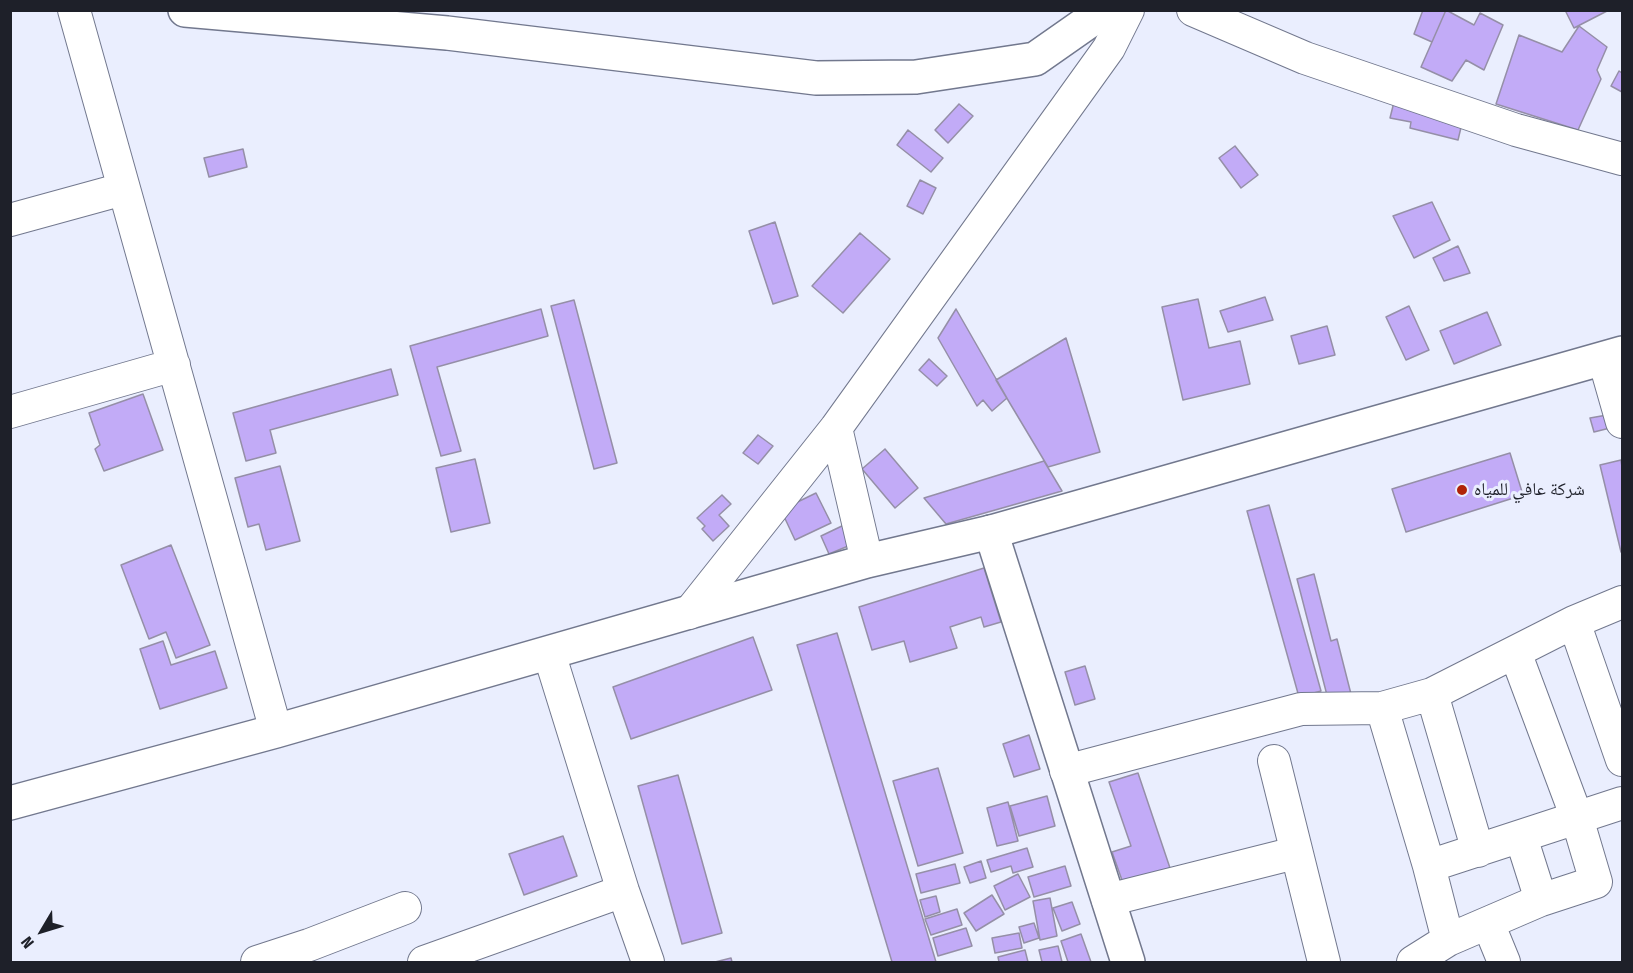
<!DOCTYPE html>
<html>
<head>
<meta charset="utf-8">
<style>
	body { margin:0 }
	#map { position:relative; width:1633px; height:973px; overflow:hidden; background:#eaeefe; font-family:"Fira Sans Condensed",sans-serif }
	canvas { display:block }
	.frame { position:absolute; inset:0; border:12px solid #1e2029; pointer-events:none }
	.north { position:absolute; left:12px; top:901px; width:60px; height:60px; -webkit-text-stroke:4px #eaeefe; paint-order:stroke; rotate:232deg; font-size:16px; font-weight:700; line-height:24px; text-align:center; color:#1e2029 }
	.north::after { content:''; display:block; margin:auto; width:21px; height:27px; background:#1e2029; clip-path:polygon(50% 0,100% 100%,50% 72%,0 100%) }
</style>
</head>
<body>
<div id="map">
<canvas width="1633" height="973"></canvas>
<div class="frame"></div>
<div class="north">N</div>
</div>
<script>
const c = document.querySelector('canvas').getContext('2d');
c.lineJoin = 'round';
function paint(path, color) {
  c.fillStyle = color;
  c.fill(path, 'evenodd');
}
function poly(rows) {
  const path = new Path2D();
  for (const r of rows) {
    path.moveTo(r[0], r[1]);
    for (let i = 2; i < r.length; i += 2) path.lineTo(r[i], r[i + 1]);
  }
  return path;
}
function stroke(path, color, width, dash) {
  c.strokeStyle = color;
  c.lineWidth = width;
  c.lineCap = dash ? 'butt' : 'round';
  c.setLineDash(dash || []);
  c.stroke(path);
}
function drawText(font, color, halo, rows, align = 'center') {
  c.font = font + ' "Fira Sans Condensed","Noto Naskh Arabic",sans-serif';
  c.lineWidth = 6;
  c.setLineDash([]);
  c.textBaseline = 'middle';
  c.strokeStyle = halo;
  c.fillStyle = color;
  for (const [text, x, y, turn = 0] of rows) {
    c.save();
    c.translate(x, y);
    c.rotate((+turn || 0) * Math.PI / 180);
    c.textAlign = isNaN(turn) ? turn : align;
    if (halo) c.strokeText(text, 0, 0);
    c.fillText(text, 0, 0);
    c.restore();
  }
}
const building = poly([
	[1423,10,1446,10,1432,42,1414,34,1423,10],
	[1446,10,1474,25,1480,13,1503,25,1484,70,1466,60,1452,81,1421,67,1446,10],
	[1565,10,1609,10,1574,28,1565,10],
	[1579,26,1607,47,1597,70,1601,79,1578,130,1496,104,1519,35,1562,52,1579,26],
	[1619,71,1622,73,1622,92,1611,86,1619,71],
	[1394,102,1464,115,1458,140,1410,128,1411,122,1390,118,1394,102],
	[959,104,973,116,948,143,935,130,959,104],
	[908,130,943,158,931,172,897,145,908,130],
	[1235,146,1258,175,1241,188,1219,158,1235,146],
	[243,149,247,167,209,177,204,158,243,149],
	[920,180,936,188,923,214,907,206,920,180],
	[1432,202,1450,240,1414,258,1393,216,1432,202],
	[775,222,798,296,773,304,749,231,775,222],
	[860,233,890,259,843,313,812,286,860,233],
	[1458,246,1470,273,1444,281,1433,258,1458,246],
	[1265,297,1273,320,1228,332,1220,311,1265,297],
	[1198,299,1209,348,1240,341,1250,384,1183,400,1162,307,1198,299],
	[574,300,617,463,594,469,551,306,574,300],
	[1409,306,1429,350,1406,360,1386,317,1409,306],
	[541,309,548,336,437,367,461,451,441,456,410,346,541,309],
	[956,309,1007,398,992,411,983,400,977,406,938,338,956,309],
	[1487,312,1501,345,1454,364,1440,331,1487,312],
	[1327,326,1335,355,1299,364,1291,336,1327,326],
	[1066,338,1100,452,1048,467,996,380,1066,338],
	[929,359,947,376,937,386,919,370,929,359],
	[391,369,398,395,270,430,276,453,246,461,233,413,391,369],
	[143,394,163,450,104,471,95,449,100,445,89,413,143,394],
	[1607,415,1610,428,1594,432,1590,418,1607,415],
	[758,435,773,446,758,464,743,453,758,435],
	[885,449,918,488,895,508,862,469,885,449],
	[1510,453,1523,495,1406,532,1392,489,1510,453],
	[475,459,490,523,451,532,436,468,475,459],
	[1621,460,1622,467,1622,552,1621,552,1600,465,1621,460],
	[1044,461,1062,491,946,524,924,498,1044,461],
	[280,466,300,541,266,550,259,524,248,527,235,478,280,466],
	[816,493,831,523,795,540,781,510,816,493],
	[722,495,731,504,719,515,729,526,713,541,702,529,705,526,697,518,722,495],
	[1269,505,1321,691,1299,697,1247,511,1269,505],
	[844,525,853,544,829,554,821,536,844,525],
	[171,545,210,645,176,658,166,632,149,639,121,565,171,545],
	[984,568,1001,622,984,627,981,617,950,627,957,648,910,662,904,641,872,650,859,607,984,568],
	[1314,574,1331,641,1337,639,1352,698,1329,703,1297,579,1314,574],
	[837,633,936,962,892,962,797,645,837,633],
	[753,637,772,690,631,739,613,687,753,637],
	[163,641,171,665,215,651,227,688,160,709,140,649,163,641],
	[1085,666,1095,699,1075,705,1065,672,1085,666],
	[1029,735,1040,769,1014,777,1003,744,1029,735],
	[938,768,963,853,918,866,893,781,938,768],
	[1138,773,1170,868,1123,883,1112,852,1131,846,1109,782,1138,773],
	[678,775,722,933,682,944,638,786,678,775],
	[1047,796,1055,826,1019,836,1010,806,1047,796],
	[1008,802,1018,841,997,846,987,808,1008,802],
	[563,836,577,876,524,895,509,854,563,836],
	[1027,848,1033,867,1013,873,1011,866,991,872,987,860,1027,848],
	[981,861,986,878,970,883,964,867,981,861],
	[955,864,960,883,921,893,916,874,955,864],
	[1065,866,1071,886,1034,897,1028,877,1065,866],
	[1018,874,1030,897,1005,910,994,886,1018,874],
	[992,895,1004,914,976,931,964,913,992,895],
	[936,896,940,912,925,917,920,900,936,896],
	[1050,898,1057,936,1040,940,1033,901,1050,898],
	[1072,902,1080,924,1062,931,1053,908,1072,902],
	[957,909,962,925,931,935,925,919,957,909],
	[1034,923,1039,938,1024,943,1019,927,1034,923],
	[966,928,972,946,938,956,933,938,966,928],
	[1019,933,1022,948,995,953,992,938,1019,933],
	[1081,934,1091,962,1068,962,1061,941,1081,934],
	[1058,946,1062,962,1042,962,1039,950,1058,946],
	[1025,950,1028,962,999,962,998,957,1025,950],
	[731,958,732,962,715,962,731,958]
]);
paint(building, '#c2abf7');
stroke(building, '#958fa7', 1.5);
const street = poly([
	[74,10,276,731],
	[1193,10,1305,58,1516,130,1622,159],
	[10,220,123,189],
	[1604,359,1622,422],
	[10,412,174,365],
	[836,428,867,561],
	[689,613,836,428,1109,48,1128,10],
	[1574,622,1622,760],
	[1515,652,1577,818,1596,882,1541,900],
	[549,653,623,891,648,962],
	[1432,694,1478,851],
	[1382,708,1429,866,1448,940],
	[1274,761,1324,962],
	[1066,771,1301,709,1382,708,1432,694,1574,622,1622,602],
	[1429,866,1622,803],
	[1108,900,1295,853],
	[1488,923,1504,962],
	[257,962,309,945,405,908],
	[424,962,623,891],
	[1413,962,1448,940,1541,900,1521,837]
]);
const secondary = poly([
	[185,10,447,33,816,78,916,77,1035,59,1105,10],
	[991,532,1128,962]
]);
const primary = poly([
	[10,803,276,731,867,561,991,532,1622,353]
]);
stroke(street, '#72788e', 34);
stroke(secondary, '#72788e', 36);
stroke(primary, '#72788e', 36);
stroke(street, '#fff', 32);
stroke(secondary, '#fff', 33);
stroke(primary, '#fff', 33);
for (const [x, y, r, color] of [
	[1462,490,6,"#b02308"]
]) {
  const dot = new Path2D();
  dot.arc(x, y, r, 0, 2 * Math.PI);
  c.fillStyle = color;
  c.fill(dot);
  stroke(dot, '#eaeefe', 2);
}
drawText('18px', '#1e2029', '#eaeefe', [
	["شركة عافي للمياه",1474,490]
], 'left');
</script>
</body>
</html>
